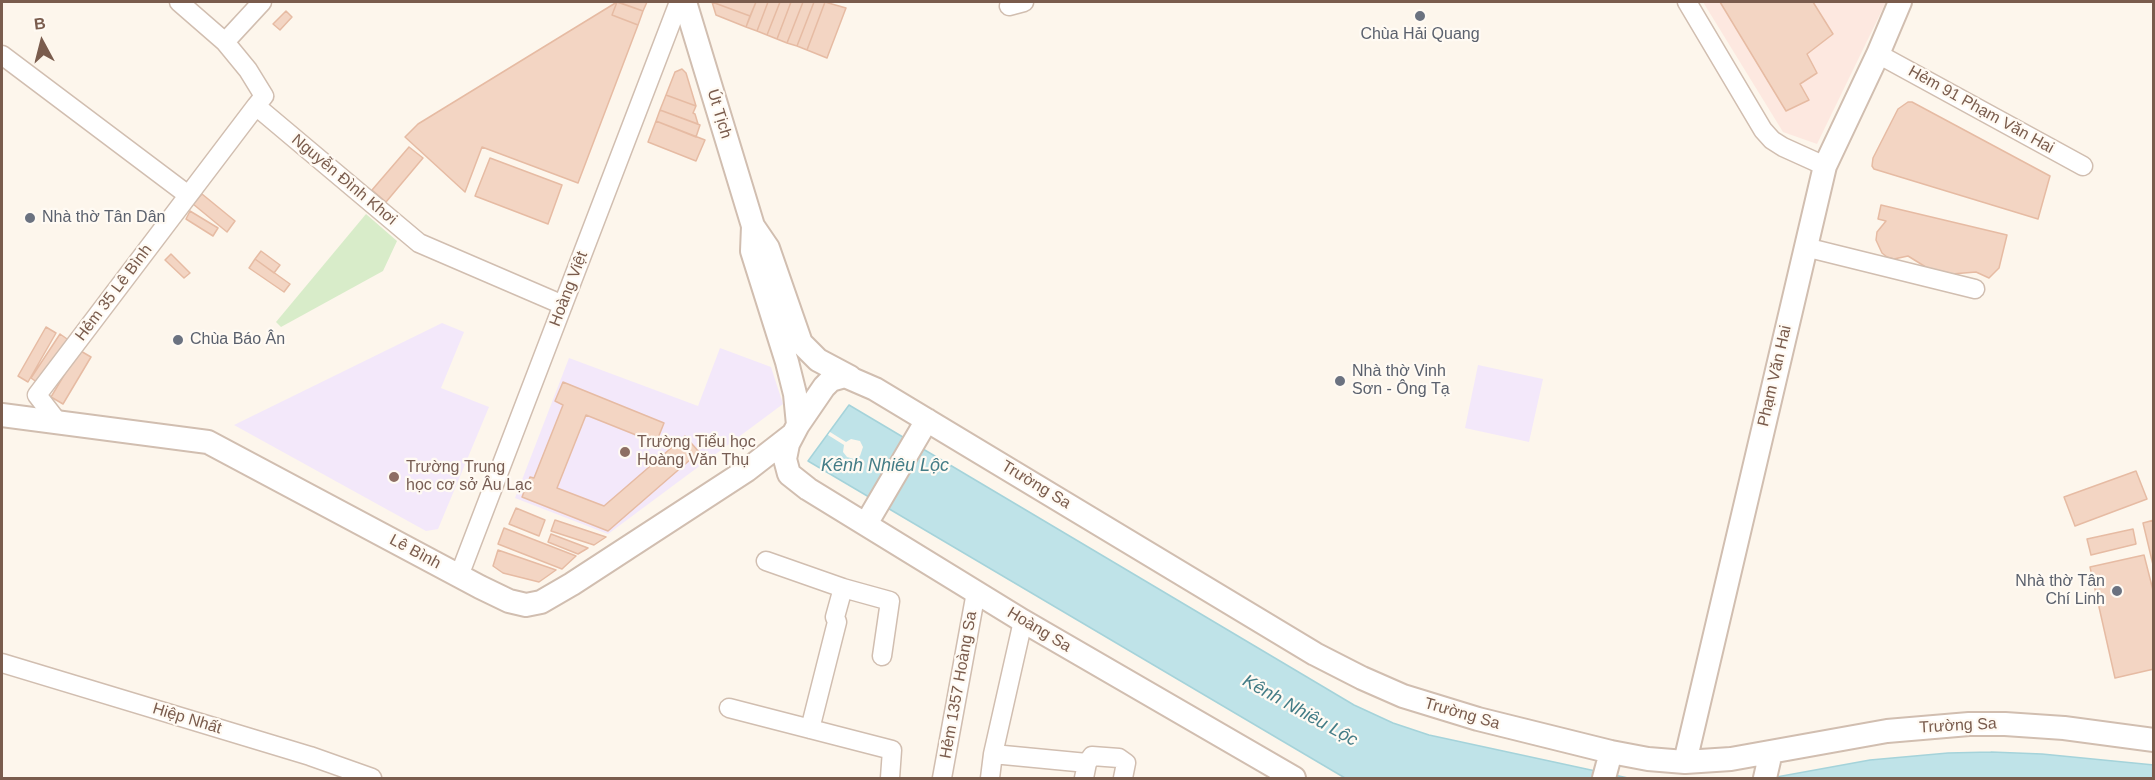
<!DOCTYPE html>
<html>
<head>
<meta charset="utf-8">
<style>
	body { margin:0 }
	#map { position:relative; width:2155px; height:780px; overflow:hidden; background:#fdf6ec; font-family:Helvetica,sans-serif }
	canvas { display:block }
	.frame { position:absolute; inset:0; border:3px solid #7a5c4d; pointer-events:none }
	.north { position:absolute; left:12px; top:12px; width:60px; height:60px; -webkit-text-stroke:4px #fffaf3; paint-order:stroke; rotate:353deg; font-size:16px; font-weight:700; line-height:24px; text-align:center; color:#7a5c4d }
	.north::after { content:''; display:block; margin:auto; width:21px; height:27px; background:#7a5c4d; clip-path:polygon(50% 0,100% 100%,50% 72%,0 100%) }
</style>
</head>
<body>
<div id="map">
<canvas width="2155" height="780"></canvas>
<div class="frame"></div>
<div class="north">B</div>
</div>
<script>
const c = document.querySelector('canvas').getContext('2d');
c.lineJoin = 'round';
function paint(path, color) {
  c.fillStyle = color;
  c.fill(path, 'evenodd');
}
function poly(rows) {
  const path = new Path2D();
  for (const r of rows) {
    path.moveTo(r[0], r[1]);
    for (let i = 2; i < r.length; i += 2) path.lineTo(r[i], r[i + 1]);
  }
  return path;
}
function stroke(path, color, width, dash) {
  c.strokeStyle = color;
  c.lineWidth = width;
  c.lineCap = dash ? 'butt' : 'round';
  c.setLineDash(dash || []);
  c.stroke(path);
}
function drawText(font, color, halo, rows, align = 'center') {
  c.font = font + ' Helvetica,sans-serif';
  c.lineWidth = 4.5;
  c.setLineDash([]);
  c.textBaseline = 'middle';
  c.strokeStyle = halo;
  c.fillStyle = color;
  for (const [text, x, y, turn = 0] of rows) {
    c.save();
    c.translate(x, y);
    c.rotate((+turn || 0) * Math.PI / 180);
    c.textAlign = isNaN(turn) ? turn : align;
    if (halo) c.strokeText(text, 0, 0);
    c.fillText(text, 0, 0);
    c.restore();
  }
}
paint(poly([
	[1703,2,1886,2,1817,144,1783,132]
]), '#fde8e0');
paint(poly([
	[442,323,464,332,441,388,489,407,438,529,426,531,234,425],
	[720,348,771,367,783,404,608,534,515,498,569,358,698,406],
	[1478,365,1543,379,1529,442,1465,428]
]), '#f3e8fa');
paint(poly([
	[366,214,397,241,383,271,281,327,276,322]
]), '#d8ecc9');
const water = poly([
	[849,405,1354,705,1393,723,1429,735,1628,778,1345,778,808,461,849,405],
	[1991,752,2042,754,2154,765,2153,778,1771,778,1870,760,1948,753,1991,752]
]);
paint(water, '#bfe3e8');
stroke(water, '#a5d3da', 1.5);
paint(poly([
	[830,432,846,442,851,439,860,441,863,447,860,456,854,459,847,457,843,452,844,445,828,435]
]), '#fdf6ec');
const building = poly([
	[617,2,612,15,638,25,578,183,482,147,465,192,405,137,418,124,617,2],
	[617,2,643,11,638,25,612,15,617,2],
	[618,2,647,2,643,11,618,2],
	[712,2,756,2,750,16,712,2],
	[712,2,750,16,746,27,716,15,712,2],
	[756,2,768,2,757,31,746,27,756,2],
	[768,2,780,2,767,35,757,31,768,2],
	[780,2,791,2,777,39,767,35,780,2],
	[791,2,803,2,787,43,777,39,791,2],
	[803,2,814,2,797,46,787,43,803,2],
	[814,2,825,2,807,50,797,46,814,2],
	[825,2,846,8,827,58,807,50,825,2],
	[1720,2,1813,2,1833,34,1807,54,1817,73,1800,84,1809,100,1786,111,1720,2],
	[286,11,292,17,280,30,273,24,286,11],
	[682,69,686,73,696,106,666,95,675,72,682,69],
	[666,95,696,106,693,113,695,114,698,124,660,110,666,95],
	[1908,102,1912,102,2050,176,2038,219,1874,169,1872,166,1873,158,1898,109,1908,102],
	[660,110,700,125,696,137,656,121,660,110],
	[656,121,705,140,696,161,648,142,656,121],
	[409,147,423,158,386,202,372,190,409,147],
	[490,158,562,185,548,224,475,196,490,158],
	[202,194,235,221,227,232,193,204,202,194],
	[1881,205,2007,235,1999,268,1989,278,1976,272,1952,274,1929,269,1908,256,1894,259,1887,257,1882,253,1876,240,1877,232,1886,221,1878,219,1881,205],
	[190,211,218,228,213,236,186,219,190,211],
	[261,251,280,265,274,273,255,259,261,251],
	[171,254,190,273,184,278,165,260,171,254],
	[255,259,290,284,284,292,249,268,255,259],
	[46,327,56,333,28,382,18,376,46,327],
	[60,334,70,341,41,385,31,378,60,334],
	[79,350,91,357,63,404,51,397,79,350],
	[563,382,664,423,656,443,586,415,557,488,604,506,685,436,699,452,608,531,522,497,530,477,534,478,563,405,555,401,563,382],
	[2136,471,2147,499,2075,526,2064,497,2136,471],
	[516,508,545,520,539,536,509,524,516,508],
	[555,520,606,537,594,545,551,531,555,520],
	[2154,520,2154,569,2143,523,2154,520],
	[504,528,576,556,562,569,498,544,504,528],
	[2133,529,2136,544,2091,555,2087,539,2133,529],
	[551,534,588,548,578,554,548,542,551,534],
	[498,550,556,570,539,582,503,573,493,566,498,550],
	[2144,555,2154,594,2154,669,2115,678,2090,567,2144,555]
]);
paint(building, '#f3d5c3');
stroke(building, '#e6bba3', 1.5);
const minor = poly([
	[179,2,225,42,248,70,264,96,256,106,419,243,563,305],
	[1687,2,1763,130,1772,140,1783,147,1825,166],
	[1009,6,1024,2],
	[225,42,262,2],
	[1878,54,2083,166],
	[2,55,188,195],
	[1805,247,1975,289],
	[57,421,37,395,256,106],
	[766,561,843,588,890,601,882,656],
	[459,576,679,2],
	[2,663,310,756,372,778],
	[729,708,892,750,890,778],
	[810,729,837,622,835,617,843,588],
	[993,754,1087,763,1084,778],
	[1087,763,1092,756,1119,758,1126,763,1123,778],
	[942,778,976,592],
	[990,778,993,754,1023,621]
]);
const tertiary = poly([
	[685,2,753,226,752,251,787,362,795,394,798,425],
	[753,226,768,248,801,343,818,360,850,377],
	[2,415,208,442,480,587,509,601,526,605,541,602,572,584,747,470,792,435],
	[866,524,927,420],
	[1685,762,1825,166,1878,54,1900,2],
	[1294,778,1023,621,808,489,789,474,785,459,788,444,798,425,824,387,831,380,845,376,875,389,1315,654,1362,678,1403,696,1478,719,1611,752,1648,759,1685,762,1731,759,1887,731,1969,724,2005,724,2064,728,2154,740],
	[1604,778,1611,752],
	[1765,778,1771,752]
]);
stroke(minor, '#d1beb0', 21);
stroke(tertiary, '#d1beb0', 26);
stroke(minor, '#fff', 18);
stroke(tertiary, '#fff', 22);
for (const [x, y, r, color] of [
	[1420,16,6,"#6b7280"],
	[30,218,6,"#6b7280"],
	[178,340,6,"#6b7280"],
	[1340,381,6,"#6b7280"],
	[625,452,6,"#8d6e63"],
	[394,477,6,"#8d6e63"],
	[2117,591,6,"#6b7280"]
]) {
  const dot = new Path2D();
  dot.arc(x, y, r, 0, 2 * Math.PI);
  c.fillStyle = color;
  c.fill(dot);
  stroke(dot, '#fffaf3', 2);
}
drawText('16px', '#5b616d', '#fffaf3', [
	["Chùa Hải Quang",1420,35,"center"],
	["Nhà thờ Tân Dân",42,218],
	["Chùa Báo Ân",190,340],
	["Nhà thờ Vinh",1352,372],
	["Sơn - Ông Tạ",1352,390],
	["Nhà thờ Tân",2105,582,"right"],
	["Chí Linh",2105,600,"right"]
], 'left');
drawText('16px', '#7a5c4d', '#fffaf3', [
	["Hẻm 91 Phạm Văn Hai",1981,110,29],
	["Út Tịch",719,114,73],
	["Nguyễn Đình Khơi",344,180,40],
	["Hoàng Việt",569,289,-69],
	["Hẻm 35 Lê Bình",114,293,-53],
	["Phạm Văn Hai",1775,376,-77],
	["Trường Sa",1036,485,31],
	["Lê Bình",415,552,28],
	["Hoàng Sa",1039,630,31],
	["Hẻm 1357 Hoàng Sa",959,685,-80],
	["Trường Sa",1462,714,16],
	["Hiệp Nhất",187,719,17],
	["Trường Sa",1958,726,-3]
]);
drawText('16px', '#785e54', '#fffaf3', [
	["Trường Tiểu học",637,443],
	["Hoàng Văn Thụ",637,461],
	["Trường Trung",406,468],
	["học cơ sở Âu Lạc",406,486]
], 'left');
drawText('italic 18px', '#437c86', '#fffaf3', [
	["Kênh Nhiêu Lộc",885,466],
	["Kênh Nhiêu Lộc",1300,711,29]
]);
</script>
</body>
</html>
